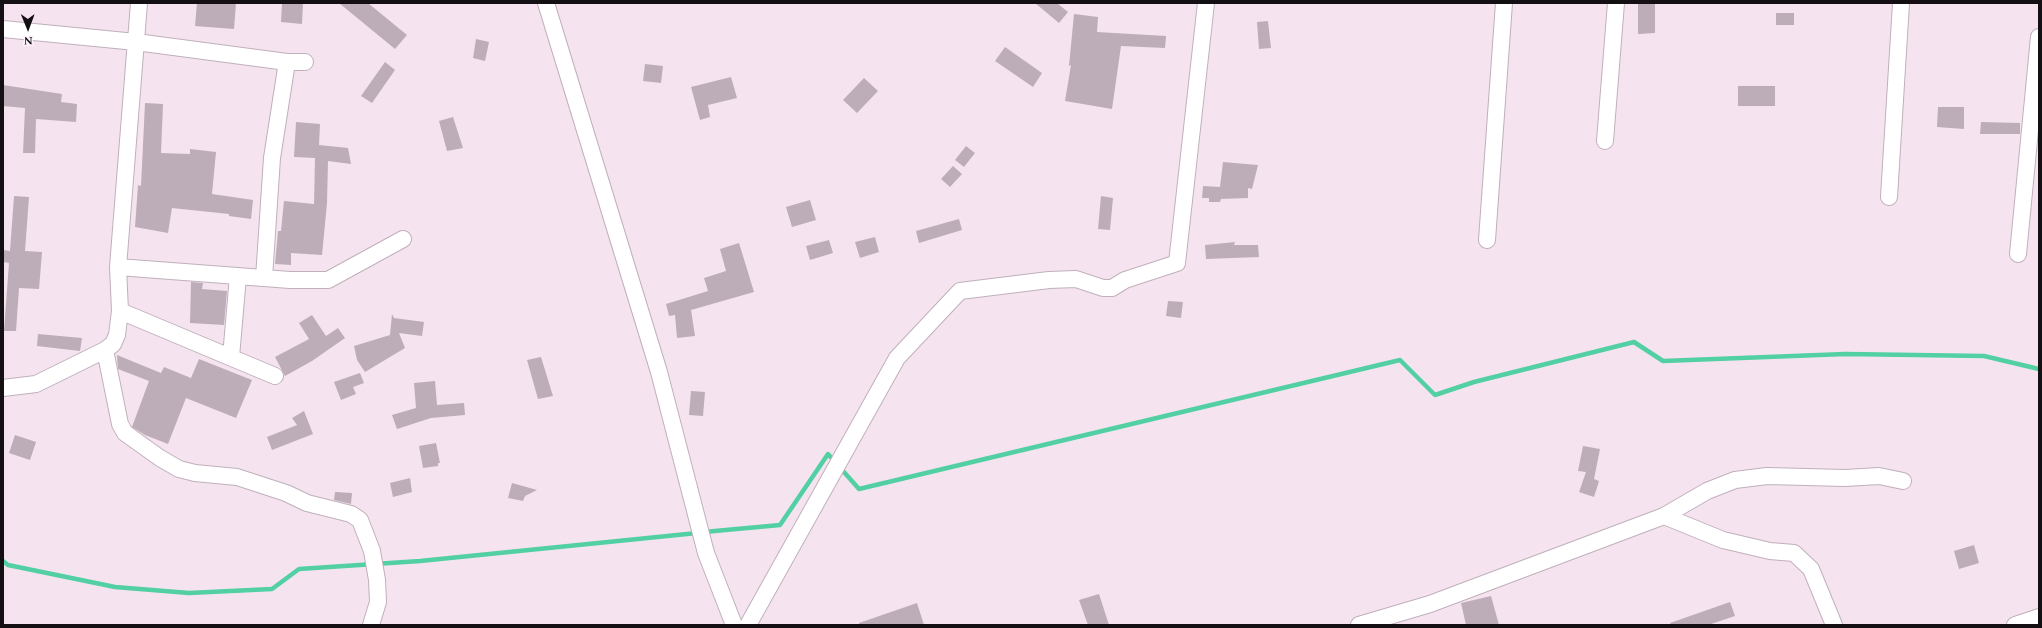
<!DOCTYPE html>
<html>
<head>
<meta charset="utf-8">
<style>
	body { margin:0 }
	#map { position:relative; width:2042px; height:628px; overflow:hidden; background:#f5e4f0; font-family:Spectral,serif }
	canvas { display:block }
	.frame { position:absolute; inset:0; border:4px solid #140f13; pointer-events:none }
	.north { position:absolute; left:8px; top:8px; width:40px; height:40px; -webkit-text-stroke:3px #fef4fb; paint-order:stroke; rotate:179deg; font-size:11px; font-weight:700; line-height:16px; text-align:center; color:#140f13 }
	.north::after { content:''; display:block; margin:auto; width:14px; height:18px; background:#140f13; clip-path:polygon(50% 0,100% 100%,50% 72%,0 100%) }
</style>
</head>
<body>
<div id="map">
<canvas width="2042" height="628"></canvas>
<div class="frame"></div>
<div class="north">N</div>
</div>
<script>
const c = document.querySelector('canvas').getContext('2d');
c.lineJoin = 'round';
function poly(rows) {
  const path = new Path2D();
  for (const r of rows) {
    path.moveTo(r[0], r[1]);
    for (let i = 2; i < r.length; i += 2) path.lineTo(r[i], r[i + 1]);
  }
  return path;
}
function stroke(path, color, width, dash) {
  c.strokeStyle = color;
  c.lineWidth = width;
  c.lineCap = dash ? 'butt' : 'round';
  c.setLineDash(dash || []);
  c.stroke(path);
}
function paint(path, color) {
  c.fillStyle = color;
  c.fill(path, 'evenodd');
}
stroke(poly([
	[704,532,780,525,828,454,859,489,1400,360,1435,395,1474,382,1634,342,1663,361,1845,354,1984,356,2039,369],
	[3,561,8,565,115,587,189,593,272,589,299,569,420,561,697,533]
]), '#52cfa3', 4.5);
paint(poly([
	[197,3,236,3,234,29,195,26],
	[282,3,303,3,302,24,281,22],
	[339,3,368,3,407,35,395,49],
	[1035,3,1057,3,1068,12,1059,23],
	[1638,3,1655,3,1655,33,1638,34],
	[1776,13,1794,13,1794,25,1776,25],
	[1074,14,1098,17,1097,32,1166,36,1165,48,1121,46,1112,109,1065,101,1071,65,1069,66],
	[1268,21,1271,48,1259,49,1257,22],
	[476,39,489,42,485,61,473,58],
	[1005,47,1042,73,1033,87,995,61],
	[385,62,395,70,372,103,361,96],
	[645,64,663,66,661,83,643,81],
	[731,77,737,98,708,105,710,117,700,120,691,87],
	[864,78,878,91,857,113,843,100],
	[3,85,62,94,61,102,77,104,76,122,36,119,35,153,23,153,25,108,3,106],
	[1738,86,1775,86,1775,106,1738,106],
	[145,103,163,104,161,153,190,154,190,149,216,152,212,194,253,200,251,219,229,216,229,214,172,208,168,233,135,227,138,185,141,186],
	[1938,107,1964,107,1964,129,1937,127],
	[453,117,463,148,447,151,439,121],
	[296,122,320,124,319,145,348,148,351,164,328,161,327,203,322,255,291,253,291,265,275,264,278,231,281,231,284,201,314,204,315,158,294,157],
	[1981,122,2020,123,2020,134,1980,134],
	[966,146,975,153,964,167,955,160],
	[1223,162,1258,165,1252,189,1248,188,1248,198,1221,199,1220,202,1209,202,1209,198,1202,198,1203,186,1220,187],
	[953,166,962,174,950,187,941,179],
	[14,196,29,197,25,251,42,252,39,289,19,288,16,331,4,331,9,263,3,262,3,250,10,251],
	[1101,196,1113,198,1110,230,1098,229],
	[810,200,816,220,792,227,786,207],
	[959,219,962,230,919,243,916,231],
	[875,237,879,252,860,258,855,242],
	[829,240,833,253,810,260,806,246],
	[1235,242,1234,245,1258,245,1259,257,1206,259,1205,245],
	[739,243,754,292,691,310,695,336,677,338,675,315,669,316,666,304,708,291,704,278,726,271,720,249],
	[191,282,203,283,202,289,227,291,224,325,190,323],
	[1168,301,1183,302,1181,318,1166,316],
	[392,314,394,318,424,322,422,336,399,333,405,348,365,372,357,360,354,346,390,335],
	[312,315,326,336,338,328,345,338,312,361,285,376,275,357,309,339,299,323],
	[38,334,82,338,80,351,37,346],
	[117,355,161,373,164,367,191,378,199,359,252,380,236,418,186,398,168,444,145,435,132,427,149,381,118,369],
	[541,357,553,396,538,399,527,360],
	[360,373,364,383,353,387,356,394,341,400,334,382],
	[435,381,437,405,464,403,465,415,431,418,397,429,392,415,416,408,414,383],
	[691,391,705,392,703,416,689,415],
	[304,411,313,434,272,450,267,437,297,425,292,418],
	[15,435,36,442,30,460,9,453],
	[436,443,440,463,438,463,438,466,423,468,419,446],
	[1583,446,1600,449,1594,479,1599,481,1594,497,1579,492,1586,472,1578,471],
	[410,478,412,492,393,497,390,483],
	[512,483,537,490,525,496,523,501,508,498],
	[335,492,352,493,351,504,334,500],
	[1974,545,1979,563,1959,569,1954,551],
	[1099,594,1109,625,1088,625,1079,600],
	[1491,596,1499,625,1466,625,1461,603],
	[1730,602,1735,616,1708,625,1671,625,1670,623],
	[917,603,924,625,859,625,859,623]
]), '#bdadb8');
const minor = poly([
	[546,3,659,372,706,553,734,625],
	[3,29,136,42,287,62,305,62],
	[1605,141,1616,3],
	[1889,197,1901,3],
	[1487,240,1504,3],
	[2018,254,2039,37],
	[118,267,290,280,328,280,403,239],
	[264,278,272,158,287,62],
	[120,311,275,376],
	[105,350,120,424,125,433,160,458,179,469,195,473,237,477,286,493,307,503,351,514,360,520,372,551,377,580,378,602,371,625],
	[231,357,238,276],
	[3,388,36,384,105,350,113,344,117,335,120,311,118,267,139,3],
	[1664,516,1723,540,1770,551,1794,553,1811,569,1834,625],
	[748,625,897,358,960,291,1049,280,1076,279,1103,288,1112,288,1125,280,1177,263,1206,3],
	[1359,625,1430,604,1664,516,1707,491,1735,480,1767,476,1845,478,1879,476,1903,481],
	[2015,625,2039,617]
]);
stroke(minor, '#c0b0bb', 18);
stroke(minor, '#fff', 16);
</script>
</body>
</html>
